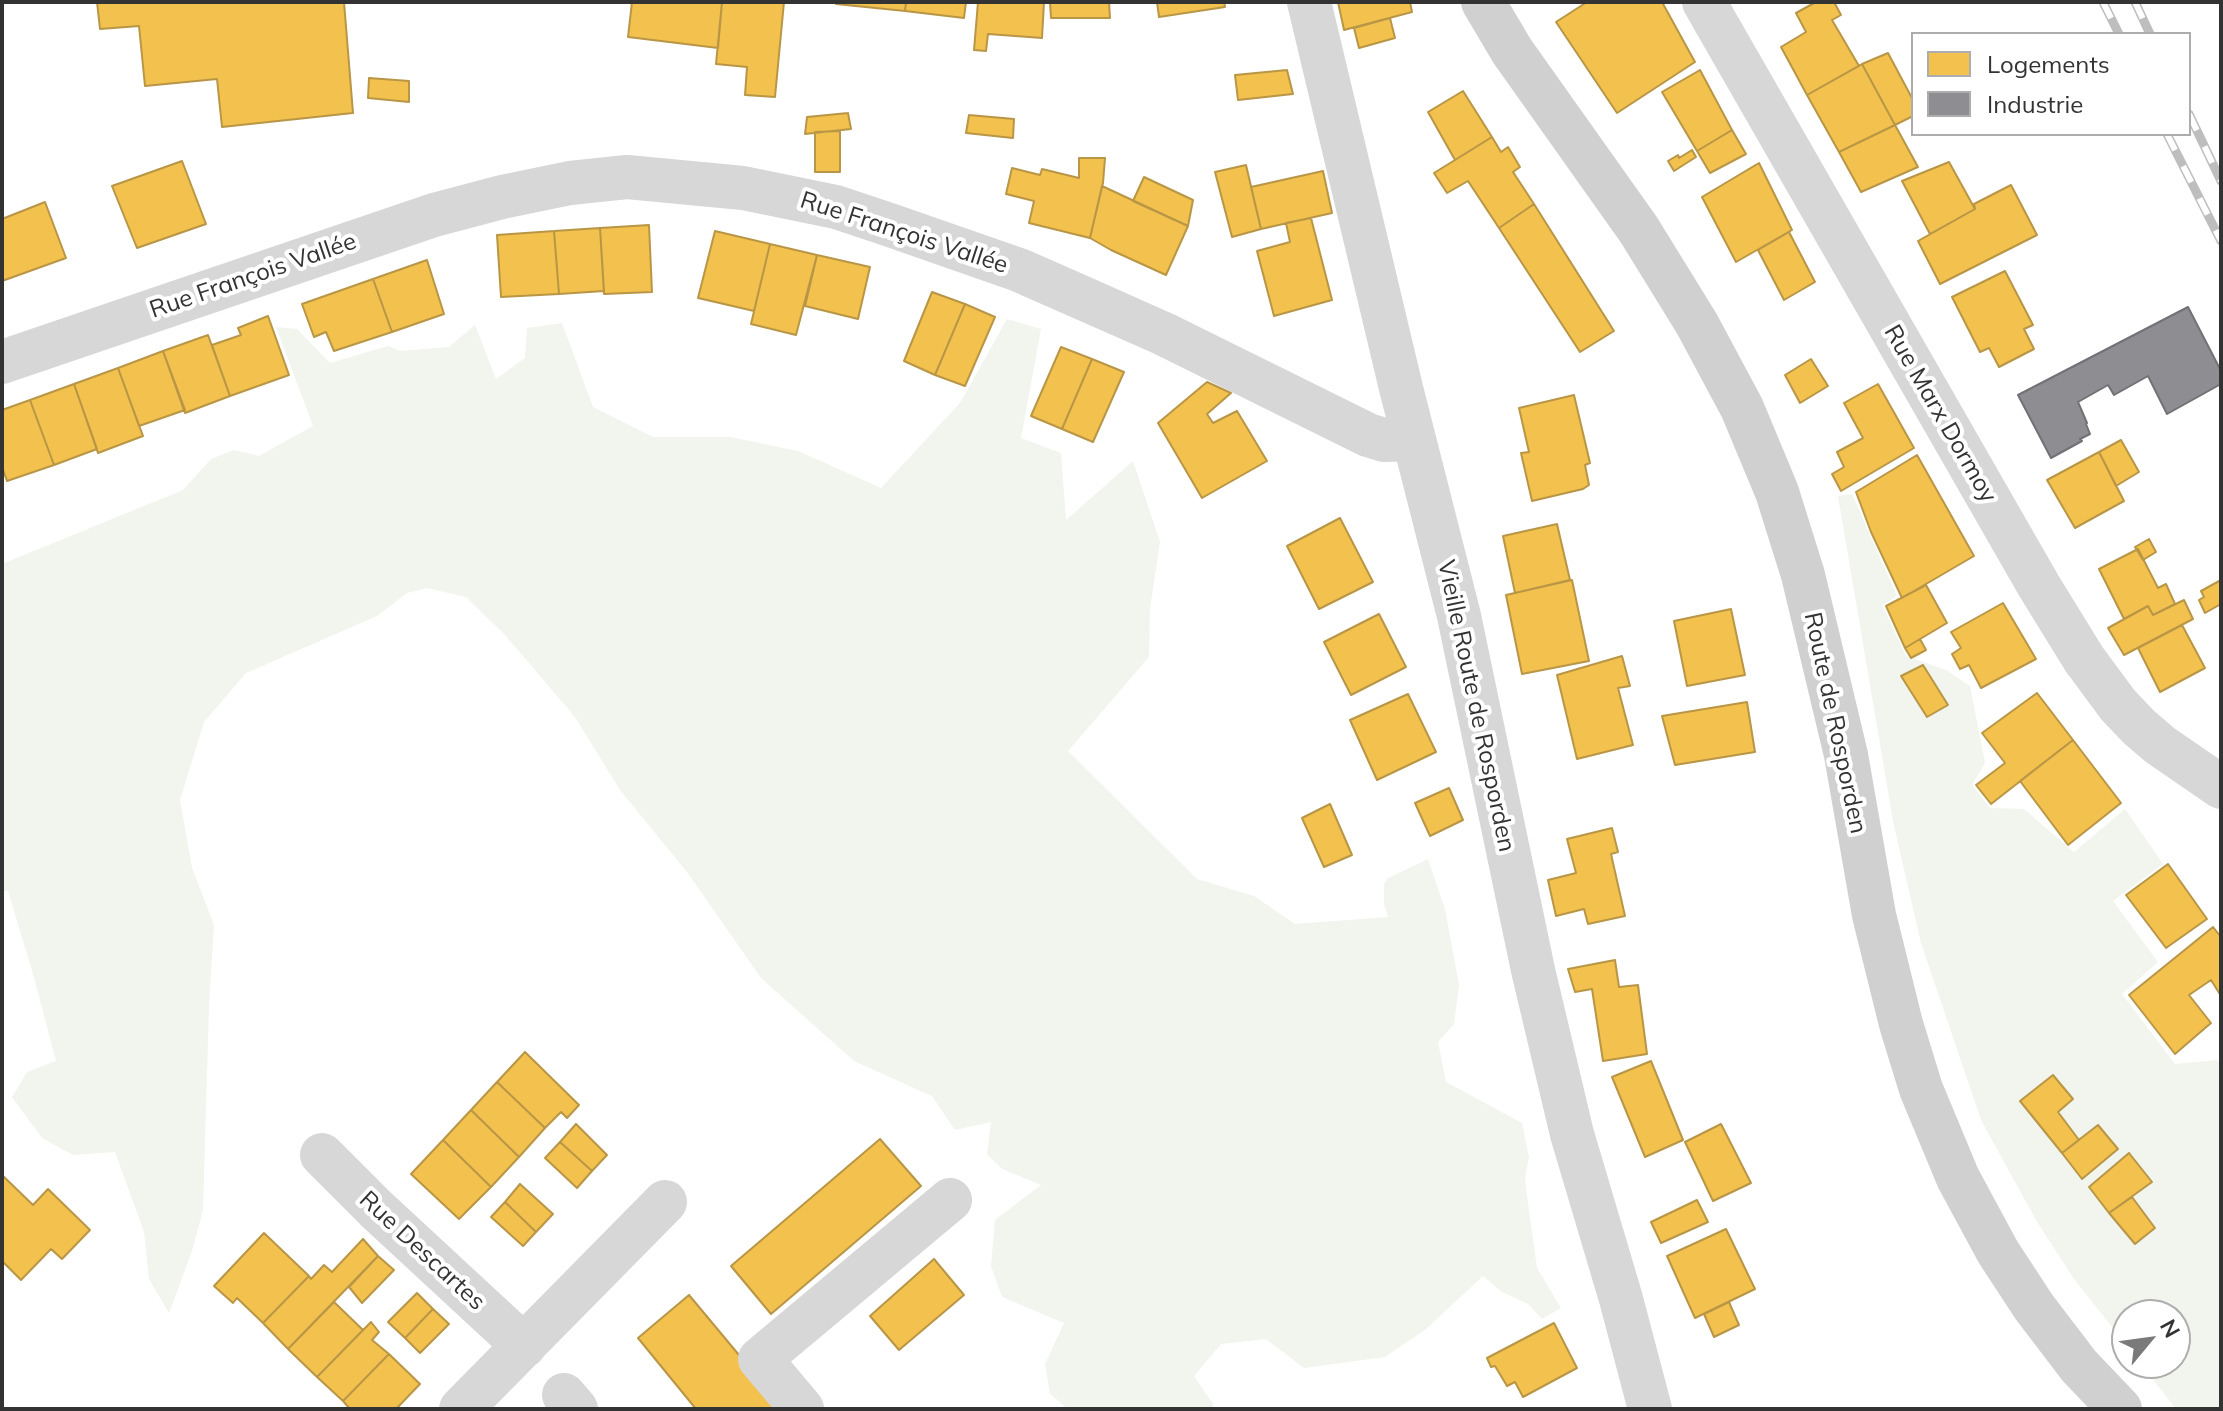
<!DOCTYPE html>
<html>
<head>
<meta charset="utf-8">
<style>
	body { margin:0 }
	#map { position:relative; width:2223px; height:1411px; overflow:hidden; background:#fff; font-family:Mulish,sans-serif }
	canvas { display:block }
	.frame { position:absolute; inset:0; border:4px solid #333; pointer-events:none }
	.legend { position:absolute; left:1911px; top:32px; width:280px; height:104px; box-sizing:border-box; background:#fff; border:2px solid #adadad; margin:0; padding:10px 14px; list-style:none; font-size:24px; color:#333 }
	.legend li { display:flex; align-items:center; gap:16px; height:40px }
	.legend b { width:40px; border:2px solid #adadad }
	.north { position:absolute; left:2111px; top:1299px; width:80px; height:80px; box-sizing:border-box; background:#fff; border:2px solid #adadad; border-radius:50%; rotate:61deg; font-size:22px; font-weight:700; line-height:32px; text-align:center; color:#333 }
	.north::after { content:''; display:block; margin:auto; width:28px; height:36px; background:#7a7a7a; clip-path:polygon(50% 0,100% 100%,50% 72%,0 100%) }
</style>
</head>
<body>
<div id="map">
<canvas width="2223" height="1411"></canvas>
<div class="frame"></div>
<ul class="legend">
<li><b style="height:22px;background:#f2c14e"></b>Logements</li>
<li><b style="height:22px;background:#8d8d92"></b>Industrie</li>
</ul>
<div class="north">N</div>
</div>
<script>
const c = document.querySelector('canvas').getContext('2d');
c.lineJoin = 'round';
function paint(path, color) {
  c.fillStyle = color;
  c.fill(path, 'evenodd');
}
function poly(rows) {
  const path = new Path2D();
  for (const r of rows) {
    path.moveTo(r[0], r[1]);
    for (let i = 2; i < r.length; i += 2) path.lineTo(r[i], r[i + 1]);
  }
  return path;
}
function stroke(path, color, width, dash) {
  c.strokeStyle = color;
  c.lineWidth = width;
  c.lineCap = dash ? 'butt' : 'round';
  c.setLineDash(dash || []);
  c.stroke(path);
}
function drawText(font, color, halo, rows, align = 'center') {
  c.font = font + ' Mulish,sans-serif';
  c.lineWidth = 8;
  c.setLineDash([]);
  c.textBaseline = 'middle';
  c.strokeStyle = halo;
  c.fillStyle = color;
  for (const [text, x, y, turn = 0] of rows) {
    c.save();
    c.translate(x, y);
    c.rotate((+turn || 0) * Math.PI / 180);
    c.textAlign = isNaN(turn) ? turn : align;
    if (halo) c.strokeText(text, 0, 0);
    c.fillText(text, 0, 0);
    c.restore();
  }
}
paint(poly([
	[1007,319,1041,329,1021,438,1061,453,1066,520,1133,461,1160,542,1150,609,1149,657,1068,751,1197,879,1254,896,1295,924,1388,917,1384,904,1384,884,1388,878,1428,859,1445,909,1459,985,1454,1024,1438,1042,1446,1082,1522,1123,1529,1157,1525,1178,1527,1196,1537,1268,1561,1308,1542,1319,1528,1304,1502,1292,1483,1276,1426,1329,1385,1357,1304,1368,1266,1339,1221,1344,1194,1376,1213,1404,1213,1409,1068,1409,1050,1394,1045,1364,1064,1323,1002,1297,991,1266,995,1220,1041,1185,1002,1169,987,1154,991,1122,955,1130,932,1096,854,1061,761,978,687,872,620,790,575,717,505,635,466,597,427,588,407,593,377,616,246,673,204,722,180,800,192,868,214,925,209,1004,203,1210,192,1251,169,1313,149,1279,144,1232,115,1152,73,1155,42,1138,12,1097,27,1072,56,1061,33,974,8,891,2,891,2,564,183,490,211,459,234,450,259,456,313,426,276,327,297,329,330,363,388,346,400,351,449,347,475,325,496,379,525,358,527,328,562,323,593,407,653,437,730,437,798,451,881,488,960,403],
	[1852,494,1897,596,1882,605,1906,656,1946,670,1970,686,1985,763,1972,785,1990,808,2024,809,2074,852,2125,809,2163,864,2113,901,2158,962,2122,994,2175,1064,2217,1060,2221,1066,2221,1409,2176,1409,2140,1363,2175,1363,2175,1315,2127,1315,2127,1346,2074,1279,2036,1220,1981,1120,1921,943,1893,821,1838,496]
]), '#f1f5ed');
const homes = poly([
	[97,2,344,2,353,113,222,127,217,79,145,86,139,26,100,29,97,2],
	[632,2,722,2,718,48,628,37,632,2],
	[722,2,784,2,775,97,745,95,747,67,716,64,722,2],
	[836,2,906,2,905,11,836,4,836,2],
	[906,2,966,2,964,18,905,11,906,2],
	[978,2,1044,2,1042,38,988,34,986,51,974,50,978,2],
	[1050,2,1109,2,1110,18,1051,18,1050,2],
	[1157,2,1224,2,1225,7,1159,17,1157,2],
	[1338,2,1410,2,1412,12,1344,30,1338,2],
	[1587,2,1662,2,1695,62,1617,113,1556,22,1587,2],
	[1816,2,1834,2,1841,15,1832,20,1859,66,1807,95,1781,47,1806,32,1796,13,1816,2],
	[1390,18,1395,38,1359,48,1354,28,1390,18],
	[1888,53,1913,100,1913,116,1895,125,1862,64,1888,53],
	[1862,64,1895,125,1839,152,1807,95,1862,64],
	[1287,70,1293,94,1238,100,1235,75,1287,70],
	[1700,70,1732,130,1697,151,1662,92,1700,70],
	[369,78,409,81,409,102,368,98,369,78],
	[1463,91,1492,137,1455,160,1428,112,1463,91],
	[848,113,851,129,805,134,807,117,848,113],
	[969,115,1014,119,1013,138,966,133,969,115],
	[1895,125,1918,167,1861,192,1839,152,1895,125],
	[1732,130,1746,154,1710,173,1697,151,1732,130],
	[840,131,840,172,815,172,815,132,840,131],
	[1492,137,1501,152,1508,147,1520,167,1513,172,1534,204,1499,228,1468,181,1447,193,1434,173,1492,137],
	[1692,150,1696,157,1674,171,1668,161,1678,155,1679,158,1692,150],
	[1079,158,1105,158,1103,183,1090,238,1029,223,1034,201,1006,194,1012,168,1040,175,1042,169,1079,178,1079,158],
	[182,161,206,224,137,248,112,186,182,161],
	[1949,162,1975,209,1930,234,1902,181,1949,162],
	[1759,163,1792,230,1736,262,1702,197,1759,163],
	[1246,165,1261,229,1232,237,1215,172,1246,165],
	[1323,171,1332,213,1261,229,1251,187,1323,171],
	[1144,177,1193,200,1188,226,1133,201,1144,177],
	[2011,185,2037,235,1940,284,1918,241,1975,209,1974,204,2011,185],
	[1102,186,1188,226,1166,275,1111,250,1090,238,1102,186],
	[45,202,66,258,2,281,2,219,45,202],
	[1534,204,1614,331,1580,352,1499,228,1534,204],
	[1311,218,1332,300,1274,316,1257,251,1290,242,1286,223,1311,218],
	[649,225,652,292,604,294,600,228,649,225],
	[600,228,604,291,559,294,554,231,600,228],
	[554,231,559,294,501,297,497,235,554,231],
	[715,231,770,244,754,311,698,298,715,231],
	[1789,232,1815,282,1784,300,1758,250,1789,232],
	[770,244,817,255,796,335,751,324,770,244],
	[817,255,870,267,858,319,805,306,817,255],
	[427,260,444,314,392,332,373,279,427,260],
	[2005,271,2033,325,2024,329,2034,349,1999,367,1989,348,1980,352,1952,297,2005,271],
	[373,279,392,332,334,351,326,332,314,337,302,304,373,279],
	[932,292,965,304,935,375,904,361,932,292],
	[965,304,995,317,965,386,935,375,965,304],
	[268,316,289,375,230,396,212,345,241,335,238,328,268,316],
	[208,335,230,396,185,413,163,351,208,335],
	[1061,347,1092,359,1062,429,1031,416,1061,347],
	[163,351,185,410,139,426,118,368,163,351],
	[1092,359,1124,372,1093,442,1062,429,1092,359],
	[1811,359,1828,386,1800,403,1785,375,1811,359],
	[118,368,143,436,98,453,74,384,118,368],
	[1207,382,1231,393,1207,414,1213,423,1237,411,1267,461,1202,498,1158,423,1207,382],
	[74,384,97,449,54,465,30,400,74,384],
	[1878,384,1914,448,1841,491,1832,474,1844,467,1837,452,1863,438,1844,403,1878,384],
	[1574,395,1590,463,1585,465,1589,485,1583,489,1532,501,1521,453,1529,452,1519,408,1574,395],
	[30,400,54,465,7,481,2,467,2,410,30,400],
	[2121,440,2139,472,2116,486,2099,452,2121,440],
	[2099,452,2124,501,2075,528,2047,480,2099,452],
	[1917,455,1974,556,1902,598,1871,532,1856,492,1917,455],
	[1340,518,1373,582,1319,609,1287,546,1340,518],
	[1557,524,1570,580,1515,593,1503,536,1557,524],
	[2149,539,2156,552,2143,560,2135,547,2149,539],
	[2138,549,2158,588,2166,584,2175,604,2153,615,2148,606,2124,619,2099,569,2138,549],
	[1572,580,1589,661,1522,674,1506,595,1572,580],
	[2221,580,2221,604,2205,613,2199,600,2204,597,2201,591,2221,580],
	[1926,585,1947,623,1905,648,1886,606,1926,585],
	[2184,600,2193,619,2124,655,2108,628,2148,606,2153,615,2184,600],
	[2003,603,2036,659,1981,688,1969,665,1960,669,1952,654,1961,648,1951,632,2003,603],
	[1731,609,1745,675,1687,686,1674,621,1731,609],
	[1379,614,1406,667,1351,695,1324,642,1379,614],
	[2182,625,2205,668,2160,692,2138,648,2182,625],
	[1920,639,1926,650,1911,658,1905,648,1920,639],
	[1622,656,1630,686,1618,688,1633,745,1577,759,1557,675,1622,656],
	[1923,665,1948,705,1927,717,1901,676,1923,665],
	[2037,693,2073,740,1991,804,1976,785,2005,763,1982,733,2037,693],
	[1408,694,1436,752,1377,780,1350,720,1408,694],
	[1747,702,1755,752,1675,765,1662,716,1747,702],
	[2073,740,2121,803,2068,845,2020,781,2073,740],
	[1449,788,1463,820,1430,836,1415,803,1449,788],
	[1330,804,1352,855,1324,867,1302,818,1330,804],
	[1612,828,1618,852,1611,854,1625,916,1588,924,1584,909,1556,916,1548,880,1576,873,1567,839,1612,828],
	[2168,864,2207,919,2166,948,2126,895,2168,864],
	[2213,927,2221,937,2221,996,2211,980,2189,995,2211,1023,2175,1054,2129,995,2213,927],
	[1615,960,1619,987,1638,985,1647,1054,1603,1061,1592,989,1575,992,1568,969,1615,960],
	[525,1052,579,1105,567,1118,561,1112,545,1128,497,1082,525,1052],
	[1651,1061,1683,1140,1645,1157,1612,1077,1651,1061],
	[2053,1075,2073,1099,2058,1112,2079,1140,2062,1153,2020,1101,2053,1075],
	[497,1082,545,1128,519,1157,471,1110,497,1082],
	[471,1110,519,1157,491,1187,443,1140,471,1110],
	[576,1124,607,1155,592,1171,560,1142,576,1124],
	[1721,1124,1751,1183,1713,1201,1685,1142,1721,1124],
	[2098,1125,2118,1149,2082,1179,2062,1153,2098,1125],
	[880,1139,921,1186,771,1314,731,1266,880,1139],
	[443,1140,491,1187,459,1219,411,1174,443,1140],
	[560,1142,592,1171,577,1188,545,1158,560,1142],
	[2129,1153,2152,1182,2109,1213,2089,1187,2129,1153],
	[2,1175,33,1205,48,1189,90,1230,62,1259,51,1249,21,1280,2,1261,2,1175],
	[520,1184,553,1214,536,1232,505,1202,520,1184],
	[2132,1197,2155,1228,2135,1244,2109,1213,2132,1197],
	[1697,1200,1708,1222,1661,1243,1651,1222,1697,1200],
	[505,1202,536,1232,523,1246,491,1217,505,1202],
	[1726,1229,1755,1289,1695,1318,1667,1256,1726,1229],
	[264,1233,309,1276,263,1323,237,1298,233,1303,214,1286,264,1233],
	[363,1239,378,1256,288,1349,263,1323,309,1276,311,1279,324,1265,332,1272,363,1239],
	[378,1256,394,1270,362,1303,349,1287,378,1256],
	[934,1259,964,1295,899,1350,870,1316,934,1259],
	[417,1293,433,1309,405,1338,388,1322,417,1293],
	[689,1295,784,1409,696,1409,638,1338,689,1295],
	[334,1302,363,1330,317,1377,288,1349,334,1302],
	[1729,1302,1739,1325,1714,1337,1704,1314,1729,1302],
	[433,1309,449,1324,420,1353,405,1338,433,1309],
	[371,1322,379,1332,372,1340,389,1354,343,1401,317,1377,371,1322],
	[1554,1323,1577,1368,1523,1397,1515,1382,1507,1386,1495,1366,1491,1367,1487,1358,1554,1323],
	[389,1354,420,1384,396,1409,350,1409,343,1401,389,1354]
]);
paint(homes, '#f2c14e');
stroke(homes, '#b99646', 2);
const industry = poly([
	[2188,307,2221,371,2221,384,2167,414,2148,376,2114,395,2108,385,2078,402,2087,423,2086,424,2090,434,2080,439,2082,441,2051,458,2018,395,2188,307]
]);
paint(industry, '#8d8d92');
stroke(industry, '#727276', 2);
stroke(poly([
	[1309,2,1401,388,1459,616,1533,970,1572,1134,1621,1299,1650,1409],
	[1704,2,2039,586,2084,659,2118,705,2139,727,2160,745,2221,787],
	[2,362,434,215,502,197,570,183,627,177,743,188,836,207,887,224,1019,270,1085,299,1164,334,1368,435,1384,440,1414,439],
	[322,1155,376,1209,524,1346],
	[564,1395,576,1409],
	[461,1409,665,1202],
	[802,1409,760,1359,950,1200]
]), '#d7d7d7', 44);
stroke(poly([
	[1483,2,1512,51,1639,230,1697,324,1742,408,1777,492,1803,575,1846,755,1874,915,1901,1024,1921,1089,1958,1178,1998,1252,2034,1307,2079,1366,2120,1409]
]), '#d0d0d0', 44);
const rail = poly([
	[2103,2,2119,34],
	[2135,2,2150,34],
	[2189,114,2221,181],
	[2167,134,2221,241]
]);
stroke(rail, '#bebebe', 9);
stroke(rail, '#fff', 6, [18]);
drawText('24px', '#333', '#fff', [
	["Rue François Vallée",904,233,18],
	["Rue François Vallée",253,276,-19],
	["Rue Marx Dormoy",1940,414,60],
	["Vieille Route de Rosporden",1476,706,78],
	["Route de Rosporden",1835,723,78],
	["Rue Descartes",422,1251,43]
]);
</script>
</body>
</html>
